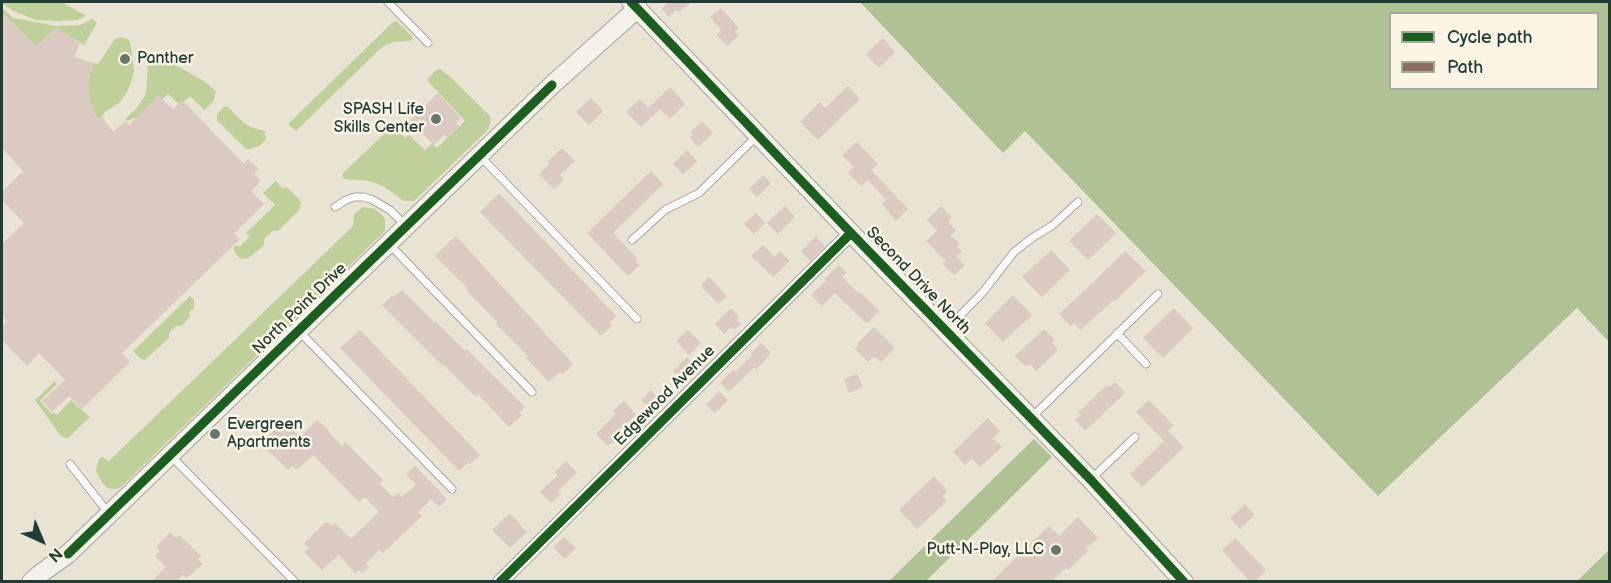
<!DOCTYPE html>
<html>
<head>
<meta charset="utf-8">
<style>
	body { margin:0 }
	#map { position:relative; width:1611px; height:583px; overflow:hidden; background:#e9e3d4; font-family:"Balsamiq Sans",sans-serif }
	canvas { display:block }
	.frame { position:absolute; inset:0; border:3px solid #1f3d34; pointer-events:none }
	.legend { position:absolute; left:1389px; top:12px; width:210px; height:78px; box-sizing:border-box; background:#fcf5e5; border:2px solid #a4ab9e; margin:0; padding:8px 10px; list-style:none; font-size:18px; color:#1f3d34 }
	.legend li { display:flex; align-items:center; gap:12px; height:30px }
	.legend b { width:30px; border:2px solid #a4ab9e }
	.north { position:absolute; left:12px; top:511px; width:60px; height:60px; -webkit-text-stroke:4px #fcf5e5; paint-order:stroke; rotate:136deg; font-size:16px; font-weight:700; line-height:24px; text-align:center; color:#1f3d34 }
	.north::after { content:''; display:block; margin:auto; width:21px; height:27px; background:#1f3d34; clip-path:polygon(50% 0,100% 100%,50% 72%,0 100%) }
</style>
</head>
<body>
<div id="map">
<canvas width="1611" height="583"></canvas>
<div class="frame"></div>
<ul class="legend">
<li><b style="height:8px;background:#1b5e20"></b>Cycle path</li>
<li><b style="height:8px;background:#8d6e63"></b>Path</li>
</ul>
<div class="north">N</div>
</div>
<script>
const c = document.querySelector('canvas').getContext('2d');
c.lineJoin = 'round';
function paint(path, color) {
  c.fillStyle = color;
  c.fill(path, 'evenodd');
}
function poly(rows) {
  const path = new Path2D();
  for (const r of rows) {
    path.moveTo(r[0], r[1]);
    for (let i = 2; i < r.length; i += 2) path.lineTo(r[i], r[i + 1]);
  }
  return path;
}
function stroke(path, color, width, dash) {
  c.strokeStyle = color;
  c.lineWidth = width;
  c.lineCap = dash ? 'butt' : 'round';
  c.setLineDash(dash || []);
  c.stroke(path);
}
function drawText(font, color, halo, rows, align = 'center') {
  c.font = font + ' "Balsamiq Sans",sans-serif';
  c.lineWidth = 5;
  c.setLineDash([]);
  c.textBaseline = 'middle';
  c.strokeStyle = halo;
  c.fillStyle = color;
  for (const [text, x, y, turn = 0] of rows) {
    c.save();
    c.translate(x, y);
    c.rotate((+turn || 0) * Math.PI / 180);
    c.textAlign = isNaN(turn) ? turn : align;
    if (halo) c.strokeText(text, 0, 0);
    c.fillText(text, 0, 0);
    c.restore();
  }
}
paint(poly([
	[2,2,64,2,64,3,86,16,77,20,59,21,36,20,13,11,2,3],
	[2,8,13,18,56,26,80,25,92,19,97,23,84,45,56,28,36,46,2,12],
	[396,21,412,36,413,39,410,41,393,42,382,47,296,131,288,124,393,22],
	[121,37,129,40,131,47,134,71,131,83,126,94,119,103,105,112,102,117,97,119,90,100,88,85,90,73,94,63,98,64,115,39],
	[153,52,207,83,216,92,213,102,204,110,190,96,180,105,168,94,139,121,135,118,127,121,125,119,136,109,145,96,147,84,148,57,150,53],
	[440,69,448,75,490,116,491,121,488,130,414,201,404,201,383,186,369,181,344,179,342,176,344,172,385,133,395,134,398,131,405,138,409,135,425,150,432,144,437,148,465,121,427,80,435,71],
	[227,106,244,123,251,127,265,131,266,139,259,146,251,149,246,149,217,120,217,114,224,107],
	[276,181,282,188,286,187,289,189,299,199,301,202,300,209,278,231,273,231,264,239,264,245,249,258,241,259,236,255,233,248,236,245,239,247,250,237,246,233,275,205,263,193],
	[363,207,375,209,381,214,385,219,385,231,121,487,117,489,112,489,108,488,103,484,96,471,99,459,102,457,109,461,353,226,354,214],
	[190,296,194,300,194,308,189,312,190,317,181,326,176,326,169,333,169,338,145,360,141,359,133,351],
	[55,381,57,384,40,401,51,413,58,414,71,400,90,417,67,439,60,435,35,400]
]), '#c0d09a');
paint(poly([
	[860,2,1609,2,1609,342,1577,308,1378,496,1025,131,1003,153],
	[1390,14,1598,14,1598,88,1390,88],
	[1034,439,1052,457,926,581,889,581],
	[1609,550,1609,581,1577,581]
]), '#aec294');
paint(poly([
	[668,2,691,2,679,12,676,10,669,17,662,9],
	[721,8,739,28,735,31,739,35,727,46,717,35,721,30,710,17],
	[2,12,36,46,56,28,80,43,74,57,94,63,90,73,88,86,90,100,97,119,102,117,113,132,125,121,129,125,158,95,173,109,182,100,244,164,248,159,259,169,254,174,261,181,251,191,264,204,234,234,240,239,122,353,130,362,82,409,69,396,52,412,42,401,65,380,39,353,27,366,2,340,2,327,7,321,2,315,2,244,24,223,2,200,2,192,23,171,2,148],
	[883,38,895,52,879,68,866,54],
	[848,86,860,99,818,140,800,122,820,102,825,108],
	[670,87,685,104,670,119,660,109,641,127,626,112,640,99,648,108],
	[438,93,461,118,456,123,459,126,447,138,444,135,434,145,410,121],
	[591,98,603,111,589,125,576,112],
	[702,121,713,133,698,147,690,138,693,135,690,133],
	[857,142,878,164,871,170,908,209,896,221,882,204,886,200,868,180,861,186,848,173,854,167,842,155],
	[562,148,575,161,560,175,564,179,554,189,539,174,550,163,548,161],
	[687,150,697,161,683,175,673,164],
	[651,171,663,184,613,233,637,258,635,260,640,265,628,276,587,233],
	[763,175,771,183,757,197,749,189],
	[499,193,616,316,610,323,612,325,601,336,480,212],
	[785,206,795,217,778,234,767,223],
	[941,206,952,217,948,222,956,231,951,235,960,244,957,246,962,251,956,256,965,265,954,275,943,264,946,262,926,241,937,230,927,220],
	[756,213,765,223,754,234,744,224],
	[1097,214,1116,233,1088,260,1069,241],
	[456,236,573,364,562,375,560,372,549,382,526,358,528,356,496,324,497,322,466,290,468,288,435,256],
	[816,236,825,246,810,261,801,251],
	[763,245,774,257,780,251,790,261,773,277,751,256],
	[1051,250,1070,270,1042,297,1022,277],
	[1125,251,1146,271,1115,301,1113,300,1081,330,1074,323,1070,326,1059,314,1087,288],
	[839,265,847,273,842,277,858,293,860,292,879,311,867,324,835,293,822,306,811,295,826,281,824,279],
	[709,277,727,296,718,304,701,286],
	[402,290,434,322,435,321,465,351,466,349,525,407,519,413,522,415,509,427,478,394,476,397,443,364,442,365,382,305,392,295,394,297],
	[1013,295,1032,315,1003,342,985,323],
	[731,308,739,317,737,320,741,324,734,330,731,327,724,334,715,324],
	[1174,308,1193,328,1163,358,1143,338],
	[874,327,895,348,881,362,874,356,868,362,855,349,859,345,857,344],
	[1044,329,1055,340,1052,343,1058,350,1036,371,1030,364,1026,367,1015,356],
	[360,330,480,455,470,464,467,463,459,471,340,348],
	[688,330,701,343,689,355,676,341],
	[761,343,771,353,756,370,754,367,729,392,720,382,733,370,736,372,752,355,751,353],
	[687,357,694,364,690,368,692,370,681,380,673,371],
	[857,374,863,387,849,393,844,379],
	[1115,382,1125,393,1085,431,1075,420,1080,415,1078,413,1107,385,1110,387],
	[651,390,660,401,650,410,641,400],
	[719,391,728,400,715,413,706,405],
	[1149,400,1174,426,1168,431,1184,447,1142,487,1130,474,1164,441,1136,412],
	[624,401,636,415,619,431,622,434,613,444,611,443,608,446,596,434,616,414,613,411],
	[988,418,1000,431,993,438,1002,447,980,467,972,459,965,465,953,452],
	[317,420,329,430,328,431,342,446,345,442,383,480,379,483,393,497,398,493,402,497,416,485,406,474,415,466,447,499,439,507,431,499,418,512,422,516,383,553,379,550,366,563,369,566,362,573,359,570,355,573,339,555,322,570,304,552,309,548,304,543,326,522,332,526,335,523,351,539,379,512,365,497,359,502,313,455,297,470,292,466,288,470,266,448,271,443,266,438,280,425,285,430,289,426,300,437],
	[566,461,577,472,558,491,561,494,551,503,540,492,558,475,555,472],
	[934,476,948,491,942,496,947,501,917,529,899,510],
	[1245,504,1255,515,1240,529,1230,518],
	[510,513,527,532,510,548,492,530],
	[1078,517,1098,538,1086,549,1088,551,1068,570,1066,568,1051,582,991,582,1049,526,1059,536],
	[170,532,176,538,179,535,201,556,198,559,203,564,187,578,183,575,176,582,151,582,166,567,155,556,160,551,156,547],
	[564,537,576,548,565,559,553,547],
	[1235,538,1266,570,1254,582,1250,582,1222,550]
]), '#dacac2');
const lane = poly([
	[388,2,428,43],
	[479,155,637,319],
	[335,207,346,200,355,197,363,197,371,199,390,210,406,226],
	[632,240,665,210,699,193,756,137],
	[390,245,532,392],
	[947,329,983,292,1014,252,1032,238,1053,225,1078,202],
	[300,332,452,489],
	[1117,333,1146,364],
	[1031,418,1158,294],
	[170,455,295,582],
	[70,464,109,514],
	[1091,479,1135,437]
]);
const street = poly([
	[500,582,851,233]
]);
const secondary = poly([
	[631,2,851,233,1091,480,1184,582],
	[31,582,40,574,68,554,552,85,638,8]
]);
stroke(lane, '#a5a59c', 9);
stroke(street, '#a5a59c', 16);
stroke(secondary, '#a5a59c', 20);
stroke(lane, '#fcfbf9', 7);
stroke(street, '#fcfbf9', 14);
stroke(secondary, '#f4f1ea', 18);
stroke(poly([
	[8,581,8,582]
]), '#8d6e63', 8, [15, 8]);
stroke(poly([
	[631,2,851,233,1091,480,1184,582],
	[68,554,552,85],
	[500,582,851,233]
]), '#1b5e20', 9);
for (const [x, y, r, color] of [
	[125,59,6,"#66776c"],
	[436,119,6,"#66776c"],
	[215,434,6,"#66776c"],
	[1056,550,6,"#66776c"]
]) {
  const dot = new Path2D();
  dot.arc(x, y, r, 0, 2 * Math.PI);
  c.fillStyle = color;
  c.fill(dot);
  stroke(dot, '#fcf5e5', 2);
}
drawText('16px', '#1f3d34', '#fcf5e5', [
	["Panther",137,59],
	["SPASH Life",424,110,"right"],
	["Skills Center",424,128,"right"],
	["Evergreen",227,425],
	["Apartments",227,443],
	["Putt-N-Play, LLC",1044,550,"right"]
], 'left');
drawText('16px', '#1f3d34', '#fcf5e5', [
	["Second Drive North",918,281,46],
	["North Point Drive",300,309,-44],
	["Edgewood Avenue",665,396,-45]
]);
</script>
</body>
</html>
